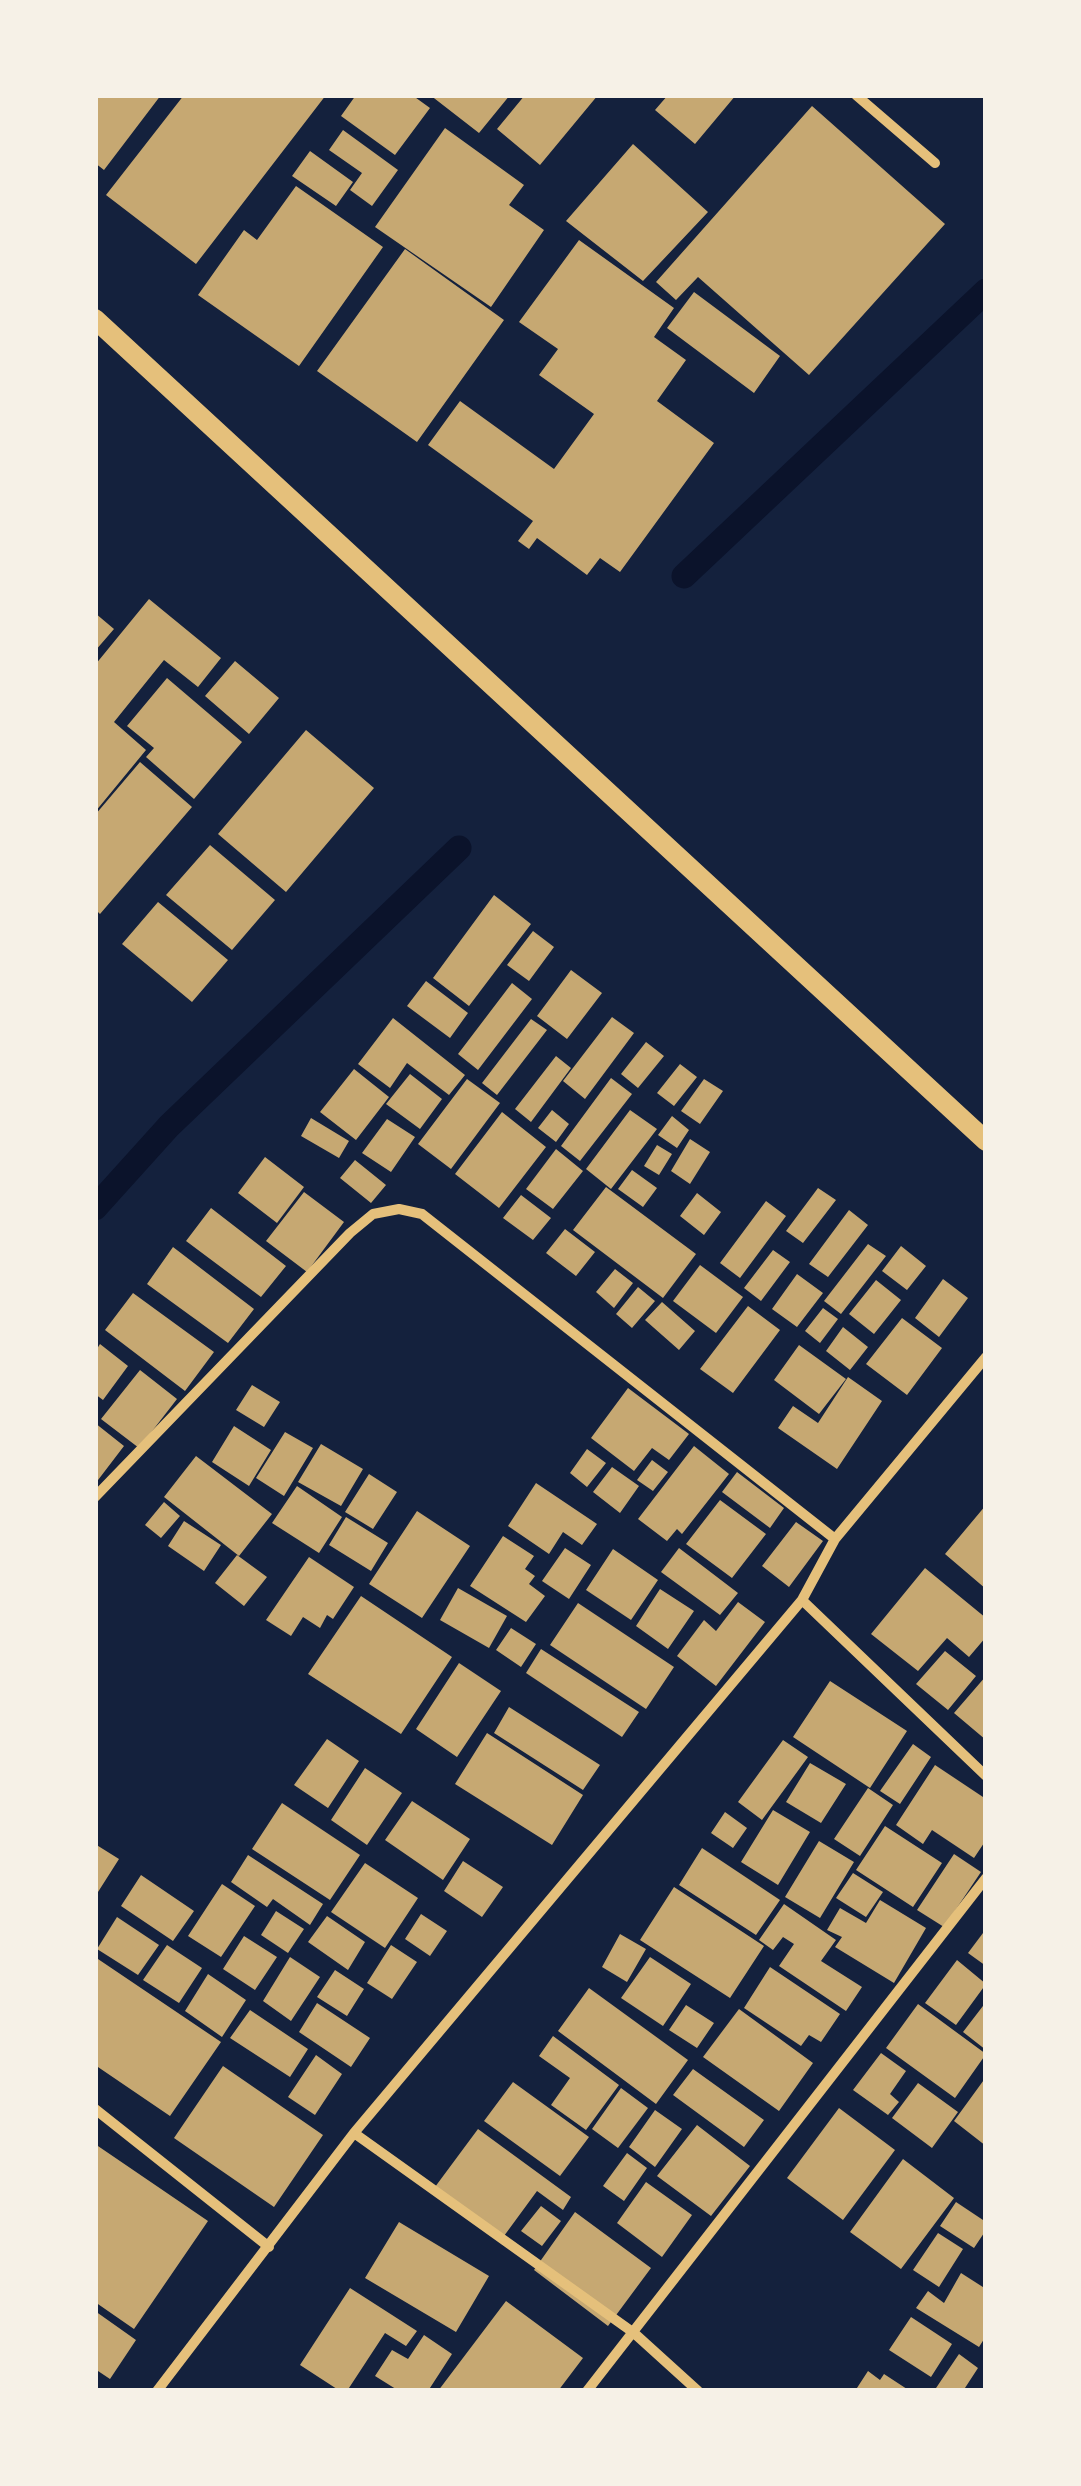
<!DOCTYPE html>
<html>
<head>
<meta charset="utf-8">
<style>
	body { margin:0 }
	#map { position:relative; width:1081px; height:2486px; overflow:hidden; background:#14213d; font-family:"Titillium Web",sans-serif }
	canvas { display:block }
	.frame { position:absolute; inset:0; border:98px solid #f6f1e7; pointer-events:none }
</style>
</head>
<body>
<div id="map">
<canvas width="1081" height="2486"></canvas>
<div class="frame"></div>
</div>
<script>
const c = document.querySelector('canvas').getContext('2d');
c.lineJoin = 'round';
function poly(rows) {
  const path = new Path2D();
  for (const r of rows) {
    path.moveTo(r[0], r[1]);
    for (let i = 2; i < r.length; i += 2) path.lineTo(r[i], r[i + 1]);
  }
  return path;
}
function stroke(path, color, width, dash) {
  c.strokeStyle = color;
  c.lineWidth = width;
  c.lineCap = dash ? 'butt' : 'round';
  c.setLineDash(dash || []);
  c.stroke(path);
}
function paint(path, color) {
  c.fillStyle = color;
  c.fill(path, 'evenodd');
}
stroke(poly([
	[684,576,986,291],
	[95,1208,169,1126,459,848]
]), '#0b132b', 25);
paint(poly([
	[95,95,161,95,104,170,95,163],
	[184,95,326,95,196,264,106,195],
	[356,95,412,95,430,108,395,155,341,116],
	[430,95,510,95,479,133],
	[525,95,598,95,540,165,497,129],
	[668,95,736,95,695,144,655,110],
	[812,106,945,224,809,375,698,277,676,300,656,282],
	[445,128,524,185,509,205,544,230,491,307,375,227],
	[343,130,398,170,372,206,350,190,362,173,329,150],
	[633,144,708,212,643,281,566,221],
	[310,151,353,182,336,206,292,176],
	[296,186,383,247,299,366,198,295,244,230,257,240],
	[579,240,674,308,654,337,686,360,657,401,714,443,620,572,600,558,587,575,537,538,529,549,518,541,533,521,428,445,460,401,554,469,594,414,539,375,558,349,519,322],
	[405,249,504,320,417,442,317,371],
	[694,292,780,356,754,393,667,328],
	[149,599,221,658,198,687,164,660,114,722,146,750,95,812,95,665],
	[95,613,114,629,95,651],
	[235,661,279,698,249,734,205,696],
	[167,678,242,742,194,799,146,757,154,748,127,726],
	[306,730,374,788,286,892,218,834],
	[140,762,192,807,100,914,95,909,95,815],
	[210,845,275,900,232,950,166,895],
	[494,895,531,924,469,1006,433,978],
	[158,902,228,960,192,1002,122,944],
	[533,931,554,947,529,981,507,965],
	[571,970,602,993,567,1039,537,1016],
	[426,981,468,1013,450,1038,407,1006],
	[512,983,532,999,478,1070,458,1054],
	[612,1017,634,1033,585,1099,563,1081],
	[393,1018,465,1075,449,1095,407,1063,390,1088,358,1064],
	[531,1019,547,1030,497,1095,482,1083],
	[646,1042,664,1056,638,1088,621,1074],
	[556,1056,571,1068,531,1122,515,1109],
	[680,1064,697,1077,674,1106,657,1093],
	[354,1069,389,1097,356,1140,320,1112],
	[410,1074,442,1099,420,1129,386,1104],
	[611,1078,632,1094,580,1161,561,1146],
	[467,1079,500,1103,451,1169,418,1144],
	[704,1079,723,1091,700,1124,681,1111],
	[552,1110,569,1124,556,1142,538,1128],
	[630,1110,657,1129,611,1189,586,1169],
	[502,1112,546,1147,499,1208,455,1174],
	[672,1116,689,1130,677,1148,658,1135],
	[311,1118,349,1141,339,1158,301,1136],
	[387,1119,415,1137,391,1172,362,1153],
	[690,1139,710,1152,690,1184,671,1171],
	[657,1145,672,1154,659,1175,644,1166],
	[556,1149,583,1171,553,1209,526,1189],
	[265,1157,304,1187,277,1223,238,1193],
	[355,1160,386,1185,371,1203,340,1178],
	[632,1170,657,1188,643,1207,618,1189],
	[606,1187,696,1254,663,1298,573,1230],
	[818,1188,836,1200,803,1243,786,1231],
	[304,1192,344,1222,307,1272,266,1241],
	[697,1193,721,1212,704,1235,680,1216],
	[521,1195,551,1218,533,1240,503,1218],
	[766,1201,786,1216,740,1278,720,1263],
	[211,1208,286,1266,261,1297,186,1241],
	[849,1210,868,1225,828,1277,809,1264],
	[565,1229,595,1252,576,1276,546,1253],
	[868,1244,886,1256,841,1314,824,1301],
	[901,1246,926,1266,907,1290,882,1271],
	[173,1247,254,1309,228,1343,147,1284],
	[773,1250,790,1262,761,1301,744,1288],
	[700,1265,743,1297,716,1333,673,1301],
	[615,1269,633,1283,614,1308,596,1292],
	[797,1274,823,1293,797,1327,772,1309],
	[943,1279,968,1298,939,1337,915,1318],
	[876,1280,901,1300,874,1334,849,1314],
	[638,1287,655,1301,632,1328,616,1314],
	[133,1293,214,1352,185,1391,105,1330],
	[662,1302,695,1331,679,1350,645,1320],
	[748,1306,780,1330,733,1393,700,1369],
	[823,1308,838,1319,820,1343,805,1331],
	[902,1318,942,1348,907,1395,866,1364],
	[843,1327,868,1347,850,1370,826,1351],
	[100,1344,128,1366,103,1400,95,1394,95,1352],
	[799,1345,846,1379,819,1414,774,1380],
	[140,1370,177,1399,139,1448,101,1419],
	[848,1377,882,1401,837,1469,778,1428,793,1406,818,1423],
	[252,1385,280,1402,264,1427,236,1410],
	[628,1388,689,1434,669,1460,652,1448,634,1471,591,1438],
	[95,1423,124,1446,95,1484],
	[234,1426,271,1450,249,1486,212,1462],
	[285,1432,313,1448,284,1496,256,1478],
	[321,1444,363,1469,341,1506,298,1482],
	[694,1446,729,1474,682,1534,677,1529,667,1541,638,1519],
	[587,1449,606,1463,587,1487,570,1473],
	[196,1456,272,1514,239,1556,164,1497],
	[652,1460,668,1472,653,1491,637,1480],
	[612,1467,639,1486,620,1513,593,1492],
	[737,1472,784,1508,770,1528,722,1492],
	[369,1474,397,1492,373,1529,345,1512],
	[536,1483,597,1524,582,1545,563,1532,549,1554,508,1526],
	[297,1486,342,1517,319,1553,272,1523],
	[720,1500,766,1534,732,1578,686,1544],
	[164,1502,180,1516,161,1538,145,1525],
	[986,1505,986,1589,945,1554],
	[417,1511,470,1546,422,1618,369,1584],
	[346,1517,388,1543,371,1571,329,1545],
	[184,1521,221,1545,204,1571,168,1546],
	[796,1522,823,1541,789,1587,762,1566],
	[503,1536,534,1556,525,1569,535,1576,529,1584,545,1596,526,1622,470,1586],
	[565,1548,591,1565,569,1599,542,1581],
	[679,1548,738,1593,720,1615,661,1572],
	[613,1549,658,1580,631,1620,586,1590],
	[237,1555,267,1577,244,1606,215,1583],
	[309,1557,354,1587,333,1619,327,1615,320,1628,303,1617,291,1636,266,1620],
	[925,1568,986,1618,986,1637,969,1657,947,1638,918,1671,871,1634],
	[458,1588,507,1616,489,1648,440,1620],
	[660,1589,694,1611,668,1649,636,1626],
	[361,1596,452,1657,401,1734,308,1674],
	[738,1602,765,1622,716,1686,677,1656,704,1620,716,1631],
	[578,1603,674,1667,646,1709,550,1645],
	[511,1628,536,1644,521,1667,496,1650],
	[541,1649,639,1712,622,1737,526,1673],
	[945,1651,976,1676,948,1710,916,1684],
	[459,1663,501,1691,457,1757,416,1729],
	[986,1676,986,1740,954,1713],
	[830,1681,907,1731,870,1788,793,1737],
	[509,1707,600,1765,583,1790,494,1733],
	[487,1733,583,1795,552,1845,455,1784],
	[327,1739,359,1761,328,1808,294,1785],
	[783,1740,808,1757,762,1820,738,1802],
	[913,1744,931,1757,900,1804,880,1791],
	[810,1763,846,1784,821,1823,786,1802],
	[935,1765,986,1799,986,1840,974,1858,932,1830,923,1844,896,1825],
	[365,1768,402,1793,367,1845,331,1820],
	[868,1788,893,1805,860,1856,834,1839],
	[412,1801,470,1839,443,1880,385,1840],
	[282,1803,360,1855,330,1900,252,1849],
	[773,1810,810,1832,778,1885,741,1862],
	[725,1812,747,1828,733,1848,711,1833],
	[885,1826,942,1863,913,1907,856,1870],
	[819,1841,854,1862,820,1918,785,1897],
	[95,1844,119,1859,98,1892,95,1890],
	[702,1848,780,1900,756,1935,679,1885],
	[954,1854,981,1872,944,1927,917,1910],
	[248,1855,323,1904,310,1925,273,1899,267,1907,231,1882],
	[463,1861,503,1887,482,1917,444,1891],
	[365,1863,418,1898,385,1948,331,1912],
	[853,1873,883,1892,866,1917,836,1898],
	[141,1875,194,1911,173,1941,121,1906],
	[222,1884,255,1906,221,1957,188,1936],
	[674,1887,764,1946,730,1998,640,1940],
	[880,1900,926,1928,894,1983,835,1947,842,1937,827,1930,840,1908,866,1923],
	[784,1904,836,1940,821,1961,862,1987,846,2011,779,1966,794,1944,783,1937,773,1950,759,1940],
	[276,1911,304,1929,288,1953,261,1935],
	[421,1914,447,1931,430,1956,405,1939],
	[327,1916,365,1942,348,1970,308,1942],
	[117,1917,159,1945,138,1975,97,1949],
	[986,1929,986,1966,968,1953],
	[620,1934,646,1949,627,1982,602,1967],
	[244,1936,277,1957,255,1990,223,1969],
	[167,1945,202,1968,179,2003,143,1980],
	[391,1945,417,1962,392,1999,367,1983],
	[95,1957,221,2042,170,2116,95,2065],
	[290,1957,320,1977,291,2021,263,2001],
	[650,1957,691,1984,663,2026,621,1998],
	[957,1960,986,1984,956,2025,925,2003],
	[770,1967,840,2014,821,2042,809,2035,801,2046,744,2008],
	[335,1970,364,1989,347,2016,317,1997],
	[208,1974,246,2000,222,2037,185,2011],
	[589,1988,688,2060,656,2104,558,2031],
	[986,2002,986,2050,963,2032],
	[317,2003,370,2038,351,2067,299,2032],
	[918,2004,986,2054,955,2098,886,2048],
	[686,2005,714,2023,697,2048,669,2030],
	[739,2009,813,2063,779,2111,703,2057],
	[250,2010,308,2049,290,2077,230,2038],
	[553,2036,619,2085,586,2130,551,2105,570,2078,539,2056],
	[881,2053,906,2071,890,2094,899,2102,888,2115,853,2090],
	[316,2055,342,2074,315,2115,288,2097],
	[223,2066,323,2135,274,2207,174,2138],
	[693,2069,764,2120,744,2147,673,2095],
	[986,2077,986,2146,954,2121],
	[513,2082,589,2137,560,2176,484,2121],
	[918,2083,958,2112,932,2148,892,2118],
	[621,2088,648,2108,618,2148,592,2129],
	[839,2108,895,2150,843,2220,787,2178],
	[655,2110,682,2129,655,2167,629,2147],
	[697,2125,750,2166,711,2216,657,2176],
	[478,2129,571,2197,563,2210,537,2191,504,2236,435,2187],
	[95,2144,208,2221,134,2329,95,2302],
	[627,2153,647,2168,624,2201,603,2186],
	[903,2159,954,2198,901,2269,850,2232],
	[646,2182,692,2215,662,2257,617,2223],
	[956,2202,986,2222,986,2230,974,2248,940,2226],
	[541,2206,561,2221,542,2246,521,2231],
	[575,2212,651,2268,608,2326,534,2270],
	[399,2222,489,2276,456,2332,365,2278],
	[938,2233,963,2249,939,2287,913,2270],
	[961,2273,986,2289,986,2336,979,2347,916,2308,928,2291,944,2303],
	[350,2288,417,2331,406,2346,385,2333,347,2391,340,2391,300,2365],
	[506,2301,583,2358,558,2391,438,2391],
	[95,2311,136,2340,110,2379,95,2369],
	[911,2317,952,2344,931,2377,889,2350],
	[424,2335,452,2354,428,2391,399,2391,375,2376,392,2350,408,2359],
	[959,2354,978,2368,963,2391,934,2391],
	[868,2371,880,2380,884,2374,910,2391,855,2391]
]), '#c6a872');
stroke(poly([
	[856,95,935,163],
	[95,1497,350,1233,373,1214,399,1209,422,1214,835,1539],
	[802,1600,986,1776],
	[95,2109,269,2247],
	[354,2133,634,2333,698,2391],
	[157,2391,354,2133,802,1600,835,1539,986,1357],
	[587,2391,986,1878]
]), '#e5c07b', 10);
stroke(poly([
	[95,319,986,1141]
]), '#e5c07b', 20);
</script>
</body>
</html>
